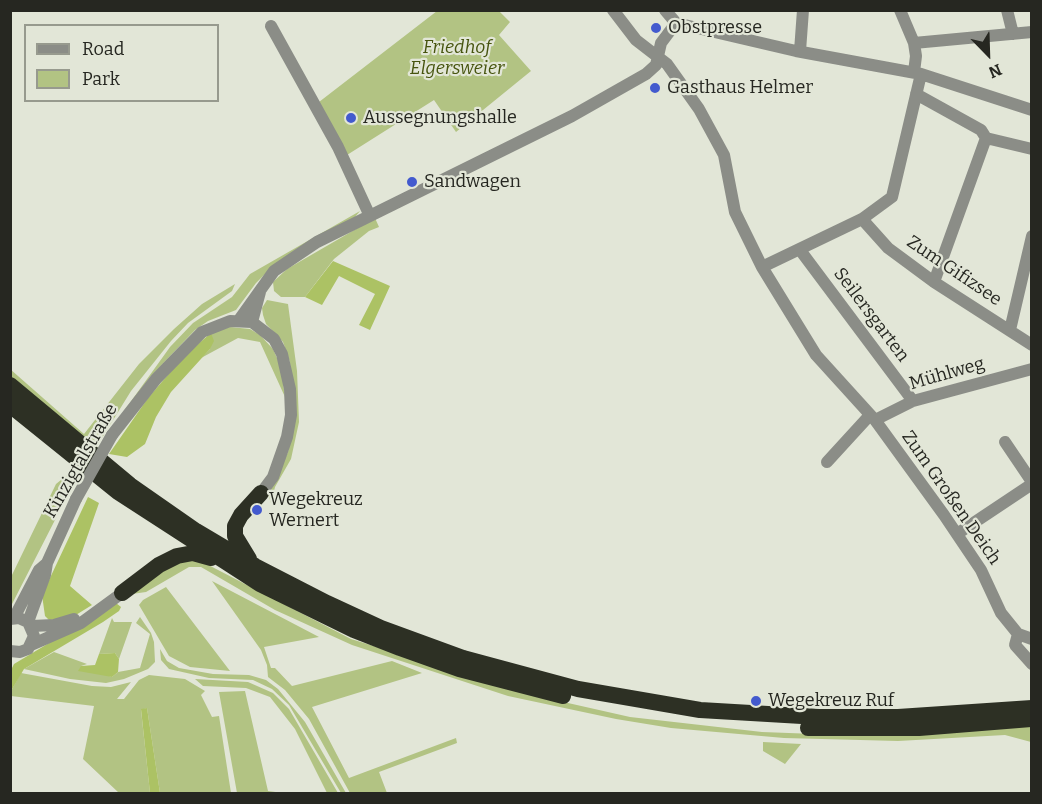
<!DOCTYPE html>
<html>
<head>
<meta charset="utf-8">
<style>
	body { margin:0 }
	#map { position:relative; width:1042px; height:804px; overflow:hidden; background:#e2e6d7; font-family:Bitter,serif }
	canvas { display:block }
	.frame { position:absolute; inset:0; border:12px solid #262721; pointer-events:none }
	.legend { position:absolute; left:24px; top:24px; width:195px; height:78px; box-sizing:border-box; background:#e2e6d7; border:2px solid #979a8e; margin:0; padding:8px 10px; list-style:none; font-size:18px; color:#262721 }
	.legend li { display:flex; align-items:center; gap:12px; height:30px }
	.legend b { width:30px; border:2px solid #979a8e }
	.north { position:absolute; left:958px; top:24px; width:60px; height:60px; -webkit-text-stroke:4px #e2e6d7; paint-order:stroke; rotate:157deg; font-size:16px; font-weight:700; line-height:24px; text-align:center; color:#262721 }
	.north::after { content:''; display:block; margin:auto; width:21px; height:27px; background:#262721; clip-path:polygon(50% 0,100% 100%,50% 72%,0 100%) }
</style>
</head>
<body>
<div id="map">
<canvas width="1042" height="804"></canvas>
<div class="frame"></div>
<ul class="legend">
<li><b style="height:8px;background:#8b8d87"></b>Road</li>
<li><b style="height:16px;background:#b2c383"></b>Park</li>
</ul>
<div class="north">N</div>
</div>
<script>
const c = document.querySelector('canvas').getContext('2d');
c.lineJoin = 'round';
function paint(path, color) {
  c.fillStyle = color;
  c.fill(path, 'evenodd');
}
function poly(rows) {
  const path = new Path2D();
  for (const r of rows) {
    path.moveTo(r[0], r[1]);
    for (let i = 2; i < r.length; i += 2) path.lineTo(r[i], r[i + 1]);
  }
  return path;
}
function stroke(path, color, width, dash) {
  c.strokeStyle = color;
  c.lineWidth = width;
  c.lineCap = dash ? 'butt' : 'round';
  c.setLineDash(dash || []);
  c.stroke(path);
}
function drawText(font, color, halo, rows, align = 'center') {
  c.font = font + ' Bitter,serif';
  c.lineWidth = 4.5;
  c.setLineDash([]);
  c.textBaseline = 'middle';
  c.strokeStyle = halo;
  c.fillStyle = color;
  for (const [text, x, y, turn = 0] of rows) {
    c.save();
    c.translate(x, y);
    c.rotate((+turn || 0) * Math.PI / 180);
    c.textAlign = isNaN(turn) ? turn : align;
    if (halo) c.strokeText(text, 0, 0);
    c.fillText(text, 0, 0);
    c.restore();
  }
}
paint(poly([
	[437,11,499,11,510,22,499,35,531,71,456,132,434,100,347,155,319,102],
	[360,211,355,217,271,268,256,283,236,310,208,321,195,330,151,376,119,418,170,347,193,323,232,297,250,274],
	[375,218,379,227,369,231,334,259,305,297,281,297,274,291,273,282,287,269],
	[235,284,232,291,188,323,171,341,131,391,94,451,11,379,10,369,84,434,139,364,174,329,202,304],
	[267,300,288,304,297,371,299,422,291,459,275,487,271,503,268,494,288,452,293,426,290,362,283,342,266,324,263,315,262,308],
	[230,327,250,329,260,335,273,349,281,367,285,397,260,342,238,338,201,358,210,349,211,333],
	[67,475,77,477,11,606,11,577,56,484],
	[193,557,351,639,537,696,630,717,762,732,869,736,1031,726,1031,742,1005,735,898,741,784,738,671,728,616,719,508,696,352,645,275,610,201,567,189,567,146,592,132,594,169,562],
	[212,581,319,637,264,647,271,668,275,668,292,686,392,661,422,673,312,707,349,778,456,738,457,743,379,772,387,793,350,793,309,719,285,690,268,677,267,665,261,650],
	[166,587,230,671,190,667,169,656,139,605,143,600],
	[140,617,151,633,154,642,155,662,148,669,124,679,106,683,70,679,24,669,54,652,87,664,81,666,112,677,118,672,140,668,150,634,136,623],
	[112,618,114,622,132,622,119,659,115,653,99,654],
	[160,649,167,661,179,668,213,674,249,675,266,680,278,689,305,722,346,793,341,793,289,705,272,689,253,680,209,678,169,669,161,660],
	[21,673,92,686,111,687,131,682,117,699,124,699,139,680,149,675,185,679,205,691,201,695,212,717,219,716,231,793,160,793,147,708,141,710,150,793,119,793,83,759,94,706,11,696,11,691],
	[195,679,248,682,273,693,289,709,338,793,327,793,295,729,270,697,246,688,203,686],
	[245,691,268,791,283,793,237,793,219,692],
	[763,742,801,744,785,764,763,751]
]), '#b2c383');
paint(poly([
	[333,261,390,286,370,330,359,325,375,294,339,276,322,305,305,297],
	[211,333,214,341,210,349,171,392,156,417,145,444,127,457,109,454,148,398,185,355],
	[88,497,99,503,70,586,92,605,71,618,49,620,45,616,42,595],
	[116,603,121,607,119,611,103,622,24,669,11,691,11,670,14,664],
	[115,653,119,659,118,672,112,677,78,671,81,666,95,665,99,654],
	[147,708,160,793,150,793,141,709]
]), '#acc264');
stroke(poly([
	[613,10,636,40,667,64,699,109,724,155,735,212,762,267,816,355,875,420,944,515,981,570,1001,613,1018,634,1032,639],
	[665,10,676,23],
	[900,10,914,43,916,56,914,72],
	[1007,10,1013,34],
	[676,23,796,51,921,74,1032,110],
	[271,26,338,147,369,214],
	[914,43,1032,32],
	[800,51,803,10],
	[916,94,981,130,986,138,1032,149],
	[862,219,888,248,934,282,1032,345],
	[800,250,913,401],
	[762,267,862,219,892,197,921,74],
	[934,282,986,138],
	[239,320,274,271,317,242,572,116,646,74,656,65,661,43,676,23],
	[252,322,260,292],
	[1010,330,1032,236],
	[875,420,913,401,1032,369],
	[112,435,156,379,202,332,230,321,252,322,274,339,282,354,290,389,291,415,287,437,273,477,261,493],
	[1005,442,1032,482],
	[827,462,870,415],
	[957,534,1032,484],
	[14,618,39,570,46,564],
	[10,619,19,618,28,622,34,636,28,649,20,652,10,651],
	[28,622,45,575,47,563,76,499],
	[32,626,54,625,74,619],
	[1018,634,1015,645,1032,664],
	[31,645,81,623,122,593]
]), '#8b8d87', 12);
stroke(poly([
	[10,385,130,485,196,531,255,566,327,603,381,628,463,658,578,689,700,710,819,717,898,717,1032,708],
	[10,405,118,492,260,584,354,630,400,648,459,669,563,696],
	[249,559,235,536,235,526,241,515,261,493],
	[122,593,159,565,177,556,193,553,211,558],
	[808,728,919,728,1031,719]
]), '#2d3024', 16);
stroke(poly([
	[76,499,112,435]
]), '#8b8d87', 12);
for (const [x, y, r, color] of [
	[656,28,6,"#435ace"],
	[655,88,6,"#435ace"],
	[351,118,6,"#435ace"],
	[412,182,6,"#435ace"],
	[257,510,6,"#435ace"],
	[756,701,6,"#435ace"]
]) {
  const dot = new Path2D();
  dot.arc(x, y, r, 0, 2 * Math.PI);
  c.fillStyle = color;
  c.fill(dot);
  stroke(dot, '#e2e6d7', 2);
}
drawText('18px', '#262721', '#e2e6d7', [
	["Obstpresse",668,28],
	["Gasthaus Helmer",667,88],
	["Aussegnungshalle",363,118],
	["Sandwagen",424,182],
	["Wegekreuz",269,500],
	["Wernert",269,521],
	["Wegekreuz Ruf",768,701]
], 'left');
drawText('italic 18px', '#46540e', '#e2e6d7', [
	["Friedhof",457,48],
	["Elgersweier",457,69]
]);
drawText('18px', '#262721', '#e2e6d7', [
	["Zum Gifizsee",954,271,34],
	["Seilersgarten",871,315,53],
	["Mühlweg",947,374,-16],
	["Kinzigtalstraße",81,461,-60],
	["Zum Großen Deich",951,498,55]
]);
</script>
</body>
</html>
